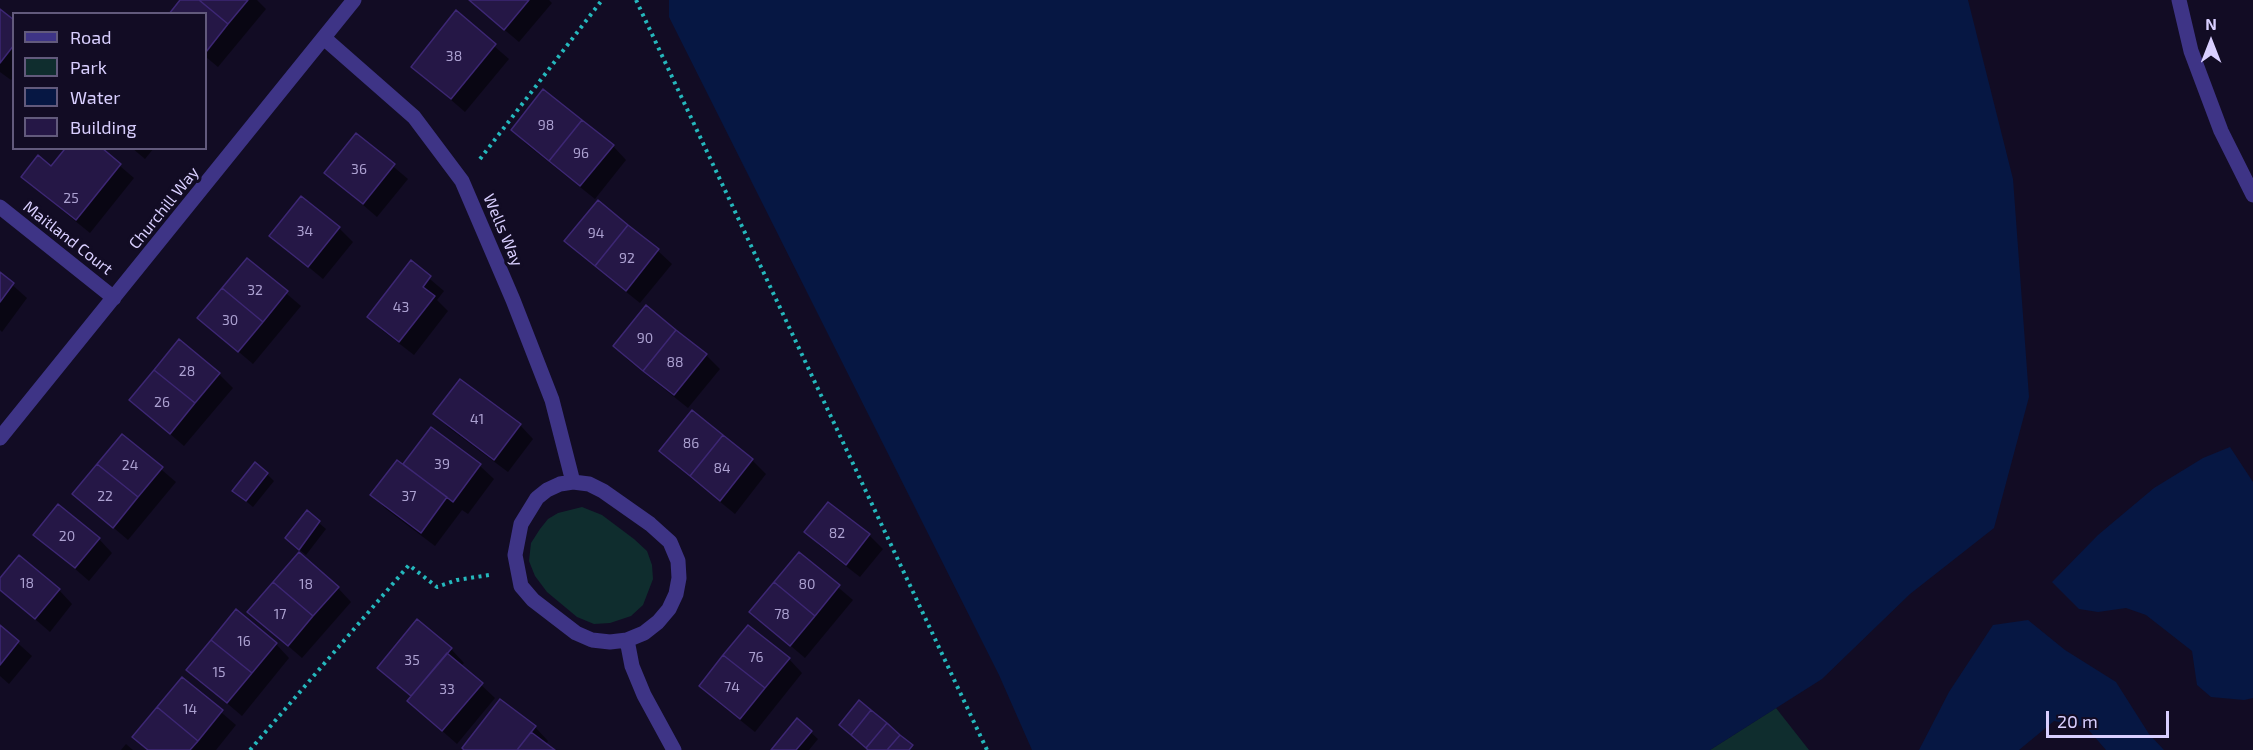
<!DOCTYPE html>
<html>
<head>
<meta charset="utf-8">
<style>
	body { margin:0 }
	#map { position:relative; width:2253px; height:750px; overflow:hidden; background:#120c24; font-family:"Exo 2",sans-serif }
	canvas { display:block }
	.legend { position:absolute; left:12px; top:12px; width:195px; height:138px; box-sizing:border-box; background:#120c24; border:2px solid #625a7c; margin:0; padding:8px 10px; list-style:none; font-size:18px; color:#d9cfff }
	.legend li { display:flex; align-items:center; gap:12px; height:30px }
	.legend b { width:30px; border:2px solid #625a7c }
	.north { position:absolute; left:2181px; top:12px; width:60px; height:60px; -webkit-text-stroke:4px #120c24; paint-order:stroke; rotate:0deg; font-size:16px; font-weight:700; line-height:24px; text-align:center; color:#d9cfff }
	.north::after { content:''; display:block; margin:auto; width:21px; height:27px; background:#d9cfff; clip-path:polygon(50% 0,100% 100%,50% 72%,0 100%) }
	.scale { position:absolute; left:2046px; top:711px; width:123px; height:27px; box-sizing:border-box; border:3px solid #d9cfff; border-top:0; padding-left:8px; font-size:18px; line-height:21px; white-space:nowrap; color:#d9cfff; -webkit-text-stroke:4px #120c24; paint-order:stroke }
</style>
</head>
<body>
<div id="map">
<canvas width="2253" height="750"></canvas>
<ul class="legend">
<li><b style="height:8px;background:#3e3486"></b>Road</li>
<li><b style="height:16px;background:#0f2d2e"></b>Park</li>
<li><b style="height:16px;background:#061743"></b>Water</li>
<li><b style="height:16px;background:#251746"></b>Building</li>
</ul>
<div class="north">N</div>
<div class="scale">20 m</div>
</div>
<script>
const c = document.querySelector('canvas').getContext('2d');
c.lineJoin = 'round';
function paint(path, color) {
  c.fillStyle = color;
  c.fill(path, 'evenodd');
}
function poly(rows) {
  const path = new Path2D();
  for (const r of rows) {
    path.moveTo(r[0], r[1]);
    for (let i = 2; i < r.length; i += 2) path.lineTo(r[i], r[i + 1]);
  }
  return path;
}
function stroke(path, color, width, dash) {
  c.strokeStyle = color;
  c.lineWidth = width;
  c.lineCap = dash ? 'butt' : 'round';
  c.setLineDash(dash || []);
  c.stroke(path);
}
function drawText(font, color, halo, rows, align = 'center') {
  c.font = font + ' "Exo 2",sans-serif';
  c.lineWidth = 6;
  c.setLineDash([]);
  c.textBaseline = 'middle';
  c.strokeStyle = halo;
  c.fillStyle = color;
  for (const [text, x, y, turn = 0] of rows) {
    c.save();
    c.translate(x, y);
    c.rotate((+turn || 0) * Math.PI / 180);
    c.textAlign = isNaN(turn) ? turn : align;
    if (halo) c.strokeText(text, 0, 0);
    c.fillText(text, 0, 0);
    c.restore();
  }
}
paint(poly([
	[582,507,602,515,634,539,647,551,652,565,653,579,643,605,631,616,610,623,594,624,577,617,547,592,535,576,529,561,531,543,540,529,548,519,558,513],
	[1776,708,1809,750,1710,750]
]), '#0f2d2e');
paint(poly([
	[669,0,1968,0,2013,179,2029,397,1994,528,1910,594,1822,679,1710,750,1032,750,999,675,669,17],
	[2230,447,2253,482,2253,698,2244,700,2211,697,2197,685,2192,651,2146,615,2126,608,2098,612,2079,609,2052,582,2098,535,2154,488,2203,458],
	[2028,620,2065,650,2116,682,2149,734,2164,750,2106,750,2086,727,2054,721,2019,750,1919,750,1949,692,1993,625]
]), '#061743');
paint(poly([
	[182,0,257,0,266,9,218,67,206,57,206,14],
	[469,0,549,0,552,3,519,42],
	[0,12,14,22,14,77,11,80,0,72],
	[456,13,509,59,465,112,413,67],
	[513,130,613,146,626,160,595,199,526,144],
	[356,135,408,179,377,217,326,173],
	[61,148,99,148,134,178,90,233,37,190,23,177,51,168,64,151],
	[132,148,154,148,145,159],
	[339,228,353,242,323,279,271,236],
	[566,241,658,251,672,264,640,303,580,255],
	[247,260,301,306,253,364,199,318],
	[411,263,444,291,437,300,448,311,414,355,383,331,369,317],
	[0,274,27,298,2,332,0,330],
	[615,346,706,355,720,369,688,408,628,360],
	[219,374,233,388,184,446,131,400],
	[693,412,752,460,766,474,735,514,675,465,661,451],
	[435,414,520,425,533,439,508,472,449,428],
	[431,429,480,466,494,479,468,514,462,510,435,546,386,509,372,495,403,466],
	[122,436,176,482,128,540,74,494],
	[267,474,274,481,253,507,241,497],
	[319,523,326,529,306,555,294,545],
	[806,532,869,535,883,549,860,577,820,546],
	[35,534,99,539,112,553,89,581],
	[799,554,853,600,805,658,751,612],
	[0,580,59,590,72,604,50,632,0,589],
	[338,588,351,602,302,658,249,612],
	[0,627,32,656,9,684,0,676],
	[276,644,289,658,242,716,188,670],
	[451,649,464,663,461,666,495,698,457,744,423,714,412,697,379,668],
	[789,659,802,673,755,732,715,700,701,686],
	[182,679,236,725,216,750,147,750,134,737],
	[797,720,818,739,809,750,773,750],
	[535,727,548,741,546,745,552,750,466,750],
	[126,744,133,750,121,750]
]), '#0007');
const building = poly([
	[180,0,199,0,228,24,206,52,206,14,169,14,180,0],
	[199,0,248,0,228,24,199,0],
	[469,0,529,0,504,30,469,0],
	[0,9,14,20,14,45,0,63,0,9],
	[456,10,496,44,451,99,411,67,456,10],
	[543,89,582,120,549,161,511,130,543,89],
	[582,120,614,145,580,186,549,161,582,120],
	[356,133,395,164,363,204,324,173,356,133],
	[62,148,102,148,121,164,76,220,21,177,38,155,51,166,64,150,62,148],
	[301,196,340,227,308,267,269,236,301,196],
	[598,200,628,225,595,266,564,241,598,200],
	[628,225,659,249,626,291,595,266,628,225],
	[247,258,288,291,263,322,222,288,247,258],
	[411,260,431,276,423,287,435,296,399,342,367,317,411,260],
	[0,272,14,283,0,302,0,272],
	[222,288,263,322,238,352,197,318,222,288],
	[646,305,676,330,643,371,613,346,646,305],
	[676,330,707,354,674,395,643,371,676,330],
	[179,339,220,373,195,403,154,370,179,339],
	[154,370,195,403,170,434,129,400,154,370],
	[460,379,521,424,494,460,433,414,460,379],
	[692,410,723,435,690,476,659,451,692,410],
	[431,427,481,464,453,502,403,464,431,427],
	[122,434,163,467,138,497,97,464,122,434],
	[723,435,753,459,720,501,690,476,723,435],
	[397,460,447,497,421,533,370,495,397,460],
	[255,462,268,473,246,501,232,491,255,462],
	[97,464,138,497,113,528,72,494,97,464],
	[828,502,870,534,846,565,804,532,828,502],
	[58,504,100,538,75,568,33,535,58,504],
	[307,510,320,521,299,550,285,538,307,510],
	[299,552,339,587,313,616,273,582,299,552],
	[799,552,840,585,815,616,774,582,799,552],
	[19,555,60,589,35,619,0,590,0,578,19,555],
	[273,582,313,616,288,646,247,612,273,582],
	[774,582,815,616,790,646,749,612,774,582],
	[236,609,277,643,252,673,211,640,236,609],
	[417,619,452,648,411,696,377,668,417,619],
	[0,625,19,641,0,665,0,625],
	[748,625,790,658,765,688,723,655,748,625],
	[211,640,252,673,227,703,186,670,211,640],
	[447,653,483,683,442,731,407,701,447,653],
	[723,655,765,688,740,719,699,686,723,655],
	[182,677,223,710,198,741,157,707,182,677],
	[500,699,536,726,517,750,464,750,462,748,500,699],
	[859,700,871,710,851,735,839,725,859,700],
	[157,707,198,741,190,750,148,750,132,737,157,707],
	[871,710,887,723,866,748,851,735,871,710],
	[797,718,812,731,796,750,771,750,797,718],
	[887,723,900,735,887,750,868,750,866,748,887,723],
	[531,732,555,750,517,750,531,732],
	[900,735,913,745,909,750,887,750,900,735]
]);
paint(building, '#251746');
stroke(building, '#3d2774', 1.5);
stroke(poly([
	[636,0,987,750],
	[480,159,602,0],
	[250,750,409,565,437,587,457,580,489,575]
]), '#25b8bd', 4, [3, 4.5]);
stroke(poly([
	[2179,0,2191,51,2221,131,2253,195],
	[324,38,414,117,462,181,513,300,552,400,573,482],
	[0,207,114,298],
	[0,438,354,0],
	[573,482,589,484,603,491,650,524,670,542,678,561,679,578,676,594,669,609,658,622,644,633,627,640,610,642,592,640,576,633,533,600,521,586,515,555,521,524,537,498,547,490,560,484,573,482],
	[627,640,632,666,644,695,674,750]
]), '#3e3486', 15);
drawText('14px', '#aca1d1', null, [
	["38",454,56],
	["98",546,125],
	["96",581,153],
	["36",359,169],
	["25",71,198],
	["34",305,231],
	["94",596,233],
	["92",627,258],
	["32",255,290],
	["43",401,307],
	["30",230,320],
	["90",645,338],
	["88",675,362],
	["28",187,371],
	["26",162,402],
	["41",477,419],
	["86",691,443],
	["39",442,464],
	["24",130,465],
	["84",722,468],
	["22",105,496],
	["37",409,496],
	["82",837,533],
	["20",67,536],
	["18",27,583],
	["18",306,584],
	["80",807,584],
	["17",280,614],
	["78",782,614],
	["16",244,641],
	["76",756,657],
	["35",412,660],
	["15",219,672],
	["74",732,687],
	["33",447,689],
	["14",190,709]
]);
drawText('16px', '#d9cfff', '#120c24', [
	["Churchill Way",164,208,-51],
	["Wells Way",503,230,67],
	["Maitland Court",68,238,38]
]);
</script>
</body>
</html>
